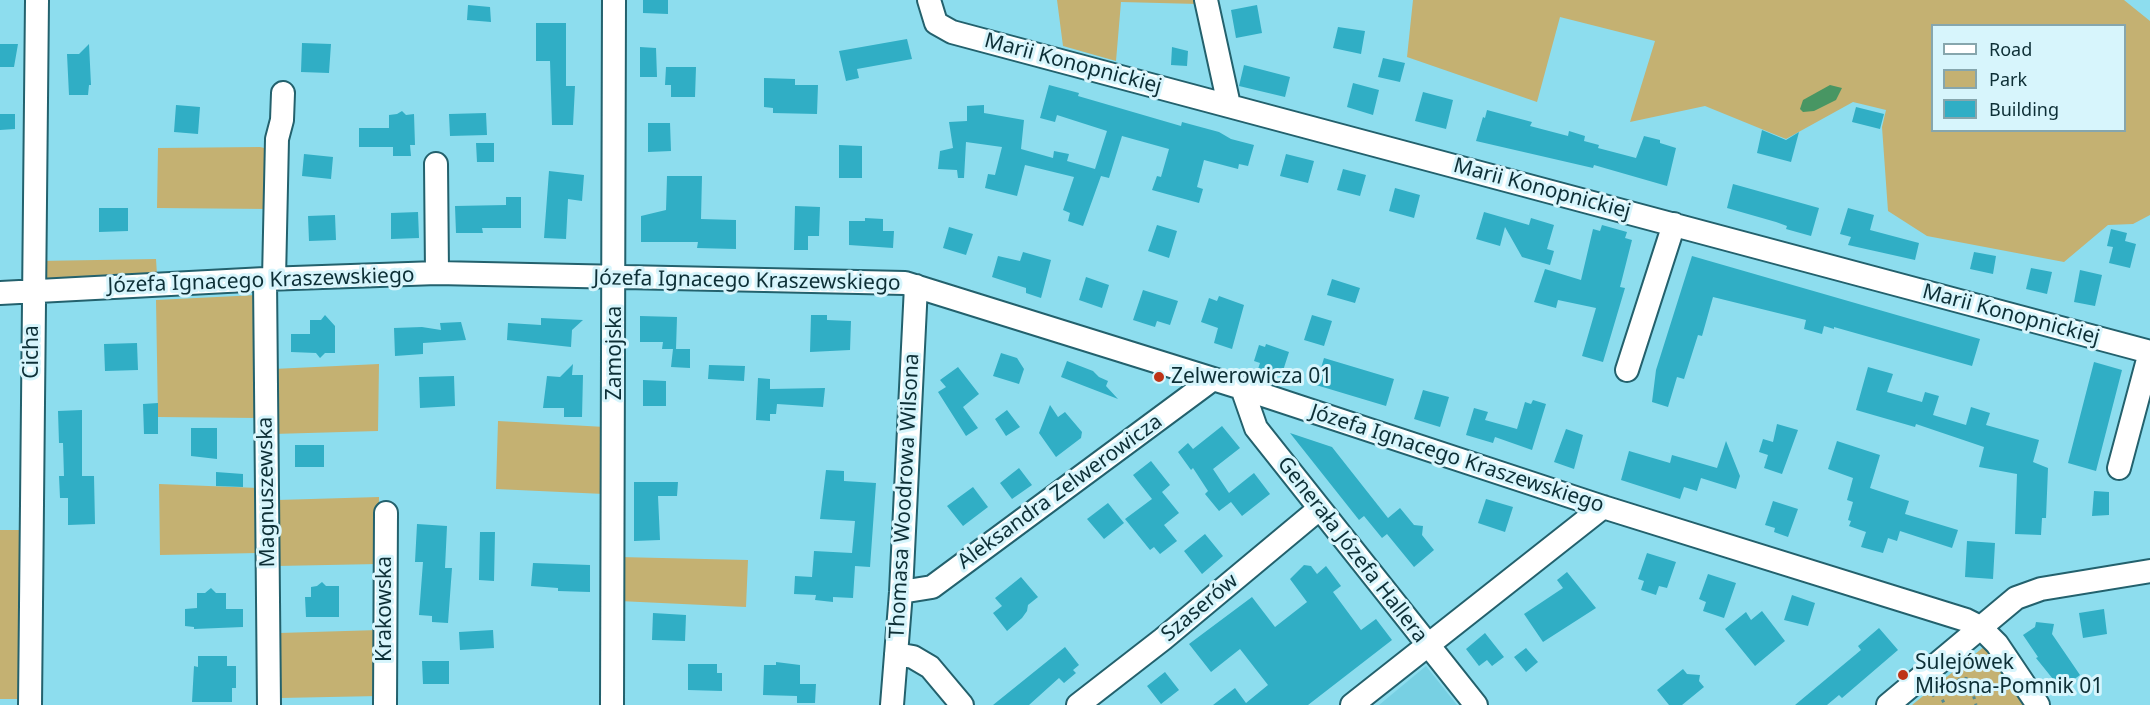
<!DOCTYPE html>
<html>
<head>
<meta charset="utf-8">
<style>
	body { margin:0 }
	#map { position:relative; width:2150px; height:705px; overflow:hidden; background:#8dddee; font-family:"Noto Sans",sans-serif }
	canvas { display:block }
	.legend { position:absolute; left:1931px; top:24px; width:195px; height:108px; box-sizing:border-box; background:#d7f5fc; border:2px solid #86a6ad; margin:0; padding:8px 10px; list-style:none; font-size:18px; color:#0d2f36 }
	.legend li { display:flex; align-items:center; gap:12px; height:30px }
	.legend b { width:30px; border:2px solid #86a6ad }
</style>
</head>
<body>
<div id="map">
<canvas width="2150" height="705"></canvas>
<ul class="legend">
<li><b style="height:8px;background:#fff"></b>Road</li>
<li><b style="height:16px;background:#c4b172"></b>Park</li>
<li><b style="height:16px;background:#30aec5"></b>Building</li>
</ul>
</div>
<script>
const c = document.querySelector('canvas').getContext('2d');
c.lineJoin = 'round';
function paint(path, color) {
  c.fillStyle = color;
  c.fill(path, 'evenodd');
}
function poly(rows) {
  const path = new Path2D();
  for (const r of rows) {
    path.moveTo(r[0], r[1]);
    for (let i = 2; i < r.length; i += 2) path.lineTo(r[i], r[i + 1]);
  }
  return path;
}
function stroke(path, color, width, dash) {
  c.strokeStyle = color;
  c.lineWidth = width;
  c.lineCap = dash ? 'butt' : 'round';
  c.setLineDash(dash || []);
  c.stroke(path);
}
function drawText(font, color, halo, rows, align = 'center') {
  c.font = font + ' "Noto Sans",sans-serif';
  c.lineWidth = 6;
  c.setLineDash([]);
  c.textBaseline = 'middle';
  c.strokeStyle = halo;
  c.fillStyle = color;
  for (const [text, x, y, turn = 0] of rows) {
    c.save();
    c.translate(x, y);
    c.rotate((+turn || 0) * Math.PI / 180);
    c.textAlign = isNaN(turn) ? turn : align;
    if (halo) c.strokeText(text, 0, 0);
    c.fillText(text, 0, 0);
    c.restore();
  }
}
paint(poly([
	[1426,666,1457,705,1379,705]
]), '#77d0e3');
paint(poly([
	[1057,0,1198,0,1198,4,1121,2,1116,61,1063,46],
	[1413,0,2124,0,2150,21,2150,215,2133,224,2108,225,2064,262,1927,236,1888,211,1882,127,1886,110,1853,102,1786,139,1705,106,1630,122,1655,41,1560,17,1537,102,1407,57],
	[1932,26,2124,26,2124,130,1932,130],
	[260,147,269,149,270,209,157,208,158,148],
	[156,259,157,275,43,280,38,261],
	[257,295,258,418,158,417,156,300],
	[379,364,378,431,273,434,273,369],
	[498,421,605,427,604,494,496,489],
	[159,484,258,488,258,553,160,555],
	[379,497,378,564,277,566,277,500],
	[0,530,25,530,24,699,0,699],
	[619,557,748,560,746,607,619,601],
	[379,630,379,696,280,698,279,633],
	[1985,646,2029,705,1912,705]
]), '#c4b172');
paint(poly([
	[1830,85,1842,88,1836,100,1814,111,1803,112,1800,109,1803,100]
]), '#489663');
paint(poly([
	[643,0,668,0,668,14,643,13],
	[468,5,490,7,491,22,467,20],
	[1257,5,1262,33,1236,38,1231,10],
	[536,23,566,23,566,86,575,86,573,125,552,125,550,61,536,61],
	[1338,27,1365,31,1361,54,1333,48],
	[907,39,912,59,857,69,859,78,846,81,839,51],
	[302,43,331,44,329,73,301,72],
	[0,44,18,44,14,67,0,67],
	[89,44,91,85,89,85,88,95,69,95,67,54,79,54],
	[640,47,656,48,657,77,640,77],
	[1172,47,1188,51,1187,66,1171,65],
	[1383,58,1405,63,1400,82,1378,77],
	[1244,65,1290,77,1285,97,1239,86],
	[666,67,696,67,695,97,671,97,671,85,665,85],
	[764,78,795,79,795,85,818,85,817,114,773,113,773,108,764,107],
	[1353,83,1379,90,1373,115,1347,107],
	[1049,85,1079,93,1078,96,1181,126,1182,122,1219,132,1231,139,1254,145,1248,166,1239,164,1238,169,1204,160,1197,187,1203,189,1199,203,1152,190,1157,176,1161,177,1169,149,1122,136,1109,178,1101,176,1083,226,1068,221,1070,213,1063,210,1074,177,1025,165,1017,196,985,188,988,174,995,175,1002,147,966,142,964,178,958,178,957,170,938,169,940,151,953,148,949,122,967,121,967,106,984,105,984,113,1024,120,1021,149,1053,158,1054,151,1069,154,1067,161,1095,169,1107,131,1057,115,1055,122,1040,118],
	[1423,92,1453,100,1446,129,1415,121],
	[176,105,200,107,198,134,174,132],
	[1856,107,1884,114,1880,129,1852,122],
	[1487,110,1532,122,1530,126,1568,136,1569,131,1585,136,1584,141,1599,145,1598,148,1636,158,1644,136,1660,140,1660,143,1676,148,1667,186,1594,165,1593,168,1476,141,1483,117,1485,118],
	[402,111,406,115,414,114,415,145,410,145,411,156,393,156,393,147,359,147,359,128,389,128,389,115,397,114],
	[486,113,487,135,450,136,449,114],
	[0,114,15,114,15,129,0,130],
	[648,123,670,123,671,151,648,152],
	[1762,130,1786,140,1799,132,1791,162,1757,153],
	[476,143,494,143,494,162,477,162],
	[839,145,862,146,862,178,839,178],
	[304,154,333,157,331,179,302,176],
	[1286,154,1314,161,1308,183,1280,176],
	[1343,169,1366,175,1360,196,1337,190],
	[549,171,584,175,582,201,568,199,566,239,544,238],
	[667,176,702,176,701,219,736,220,736,249,697,248,698,242,641,242,641,216,666,210],
	[1733,184,1819,208,1811,236,1786,229,1787,226,1776,222,1727,208],
	[1395,188,1420,195,1414,218,1389,211],
	[506,197,521,197,521,228,482,228,483,233,456,233,455,206,506,205],
	[795,206,820,207,819,236,808,236,808,250,794,250],
	[99,208,128,208,128,231,99,232],
	[1848,208,1874,215,1870,230,1919,243,1915,260,1848,245,1851,237,1840,234],
	[418,212,419,238,391,239,391,213],
	[1484,212,1529,225,1531,218,1554,225,1547,249,1554,251,1550,265,1522,257,1505,227,1500,246,1476,239],
	[335,215,336,240,309,241,308,216],
	[865,218,883,219,883,231,894,231,893,248,849,245,849,221,865,221],
	[1157,225,1177,231,1169,258,1148,251],
	[1602,225,1627,232,1625,238,1632,240,1620,287,1625,288,1603,362,1582,356,1596,308,1558,300,1556,308,1534,302,1545,269,1581,280,1593,229,1600,231],
	[949,227,973,234,966,255,943,248],
	[2111,229,2127,233,2125,241,2136,244,2130,268,2109,263,2113,247,2107,246],
	[1023,252,1051,260,1041,298,1026,293,1026,288,992,277,998,256,1020,261],
	[1974,252,1996,256,1993,274,1970,269],
	[1692,256,1980,339,1972,366,1834,327,1834,329,1824,326,1822,334,1804,329,1806,320,1713,297,1702,336,1698,335,1684,379,1677,377,1668,407,1652,402,1656,370],
	[2031,268,2052,272,2047,294,2026,289],
	[2080,270,2102,275,2095,306,2074,302],
	[1086,277,1109,285,1102,308,1079,300],
	[1332,279,1360,288,1355,303,1327,295],
	[1143,290,1178,301,1170,325,1157,321,1155,327,1133,320],
	[1219,296,1244,305,1232,349,1214,343,1218,328,1201,322,1209,298,1217,301],
	[325,315,335,326,335,353,325,353,320,358,316,353,291,352,291,334,310,334,310,320,321,320],
	[811,315,827,315,827,320,851,321,850,350,810,352],
	[1312,315,1332,321,1324,346,1304,340],
	[640,316,677,317,676,349,690,349,690,368,671,367,673,349,662,349,663,342,640,342],
	[541,318,583,320,572,330,571,347,507,340,508,323,541,325],
	[461,322,466,340,423,343,423,354,395,356,394,328,422,327,441,330,440,323],
	[137,343,138,370,105,371,104,344],
	[1266,344,1289,352,1281,377,1258,369,1260,363,1254,361,1259,345,1265,347],
	[1001,353,1017,358,1024,369,1019,384,993,376],
	[1324,358,1394,379,1386,406,1316,385],
	[1067,361,1093,371,1099,377,1108,381,1106,386,1118,399,1061,377],
	[2094,362,2122,370,2096,471,2068,463],
	[573,364,572,375,583,375,582,417,564,417,564,408,543,408,547,376,560,377],
	[709,365,745,366,744,381,708,379],
	[958,367,979,394,963,407,978,428,966,436,938,392,946,387,940,380],
	[1868,367,1893,374,1887,392,1922,402,1925,392,1939,396,1933,415,1966,425,1971,407,1990,413,1986,425,2039,440,2033,462,2048,468,2046,518,2042,518,2041,535,2015,534,2017,474,1979,467,1984,447,1916,424,1915,427,1856,410],
	[454,376,455,406,420,408,419,377],
	[758,378,770,379,770,389,825,388,823,407,777,404,776,414,770,414,770,421,756,420],
	[643,380,666,381,666,406,643,406],
	[1423,390,1449,397,1440,427,1414,419],
	[1533,400,1546,404,1532,450,1495,437,1493,443,1466,435,1474,408,1488,412,1485,420,1517,429,1525,402,1531,404],
	[158,403,158,434,144,434,143,404],
	[1050,405,1058,417,1065,412,1082,432,1081,438,1056,457,1039,433],
	[82,410,82,476,94,476,95,524,68,525,68,498,60,498,59,476,64,476,63,443,59,443,58,411],
	[1007,410,1020,427,1006,436,995,419],
	[1777,424,1798,430,1782,474,1764,468,1768,455,1759,452,1763,439,1773,442],
	[1222,426,1240,448,1213,469,1229,493,1254,473,1270,494,1242,516,1231,502,1219,511,1205,494,1208,491,1193,468,1191,470,1178,452,1188,443,1193,449],
	[191,428,217,428,217,459,191,456],
	[1566,429,1583,435,1574,469,1554,462],
	[1290,433,1332,447,1388,518,1400,508,1414,525,1423,526,1422,535,1434,550,1414,567,1387,534,1382,538,1364,516,1359,520],
	[1726,441,1740,476,1736,489,1701,478,1697,491,1684,487,1680,499,1621,480,1629,451,1670,463,1672,455,1717,468],
	[1837,441,1880,455,1870,488,1909,501,1905,514,1958,530,1952,548,1900,531,1897,541,1888,538,1883,553,1861,547,1866,532,1849,526,1851,521,1848,520,1853,502,1847,500,1853,478,1828,469],
	[295,445,324,445,324,467,295,467],
	[1151,461,1170,485,1162,492,1179,513,1164,525,1177,541,1160,554,1154,547,1150,550,1125,519,1152,499,1133,475],
	[1019,468,1032,485,1012,499,1000,483],
	[826,470,844,471,844,481,876,483,870,567,855,566,853,598,833,597,833,602,815,600,816,595,794,594,795,576,812,577,814,551,852,553,855,521,820,519],
	[216,472,243,474,243,487,216,486],
	[634,482,678,482,677,496,658,496,660,540,634,541],
	[973,487,988,507,963,526,947,506],
	[2094,491,2109,492,2109,515,2092,516],
	[1486,499,1513,507,1505,532,1478,523],
	[1773,501,1798,509,1788,537,1774,532,1775,528,1765,525],
	[1108,503,1124,523,1104,539,1087,519],
	[417,524,447,526,445,568,452,568,448,623,432,622,432,616,419,615,423,562,415,562],
	[480,532,495,532,494,581,479,580],
	[1205,534,1223,556,1202,574,1184,551],
	[1967,541,1995,543,1993,579,1965,577],
	[1647,553,1676,562,1667,588,1659,586,1656,595,1641,590,1644,581,1638,579],
	[533,563,590,565,590,592,558,591,558,588,531,586],
	[1304,565,1311,566,1317,574,1326,566,1341,586,1333,592,1361,630,1376,619,1392,640,1308,705,1213,705,1235,688,1246,703,1268,685,1240,649,1211,672,1189,644,1252,597,1275,627,1307,602,1290,579],
	[1567,572,1596,608,1543,642,1524,614,1563,588,1557,580],
	[1708,574,1736,583,1724,618,1703,611,1706,602,1699,599],
	[1021,577,1038,597,1028,605,1027,611,1022,618,1007,631,993,613,1002,606,995,598],
	[322,582,326,586,339,586,339,617,306,617,305,597,311,597,311,587,317,586],
	[211,588,216,593,226,593,226,609,243,609,243,627,194,629,194,627,185,626,185,609,197,608,197,593,205,593],
	[1792,595,1815,603,1808,626,1784,620],
	[2104,609,2107,634,2083,638,2079,613],
	[1762,611,1785,641,1755,666,1725,629,1746,612,1751,620],
	[653,613,686,615,685,641,652,640],
	[2036,622,2054,624,2052,634,2080,675,2061,689,2036,658,2038,657,2023,635,2035,627],
	[1879,628,1898,650,1842,698,1839,695,1827,705,1795,705,1861,650,1858,646],
	[493,630,494,648,460,650,459,632],
	[1485,633,1504,657,1492,666,1487,660,1479,666,1466,649],
	[1065,647,1079,665,1073,670,1076,673,1064,683,1059,678,1029,705,993,705],
	[1526,648,1538,662,1526,672,1514,657],
	[198,656,227,656,227,666,236,666,236,688,232,688,232,702,192,702,194,666,198,667],
	[422,661,449,661,449,684,423,684],
	[776,662,800,665,800,684,816,684,815,703,797,703,797,696,763,695,764,665,776,665],
	[688,664,717,664,717,673,722,673,722,691,688,690],
	[1683,669,1687,674,1700,675,1699,681,1704,687,1682,705,1669,705,1657,690],
	[1165,672,1179,690,1161,704,1147,686]
]), '#30aec5');
const minor = poly([
	[929,0,936,23,952,32,2150,352],
	[1206,0,1229,105],
	[436,164,437,273],
	[265,279,269,705],
	[274,279,277,139,282,120,283,93],
	[0,293,265,279,437,273,905,283,1242,388,1603,507,1966,620,1980,627,1997,644,2038,705],
	[1627,370,1674,224],
	[1242,388,1256,428,1476,705],
	[2119,468,2150,352],
	[901,592,932,587,1213,379],
	[896,654,913,657,930,667,962,705],
	[30,705,37,0],
	[385,705,386,513],
	[612,705,614,0],
	[892,705,901,592,916,286],
	[1078,705,1163,639,1319,509],
	[1352,705,1603,507],
	[1888,705,2016,598,2041,589,2150,571]
]);
stroke(minor, '#23616d', 26);
stroke(poly([
	[1939,693,1945,705],
	[1932,696,1962,678,1969,679,1976,705]
]), '#4f8995', 3, [3, 4.5]);
stroke(minor, '#fff', 22);
for (const [x, y, r, color] of [
	[1159,377,6,"#be3317"],
	[1903,675,6,"#be3317"]
]) {
  const dot = new Path2D();
  dot.arc(x, y, r, 0, 2 * Math.PI);
  c.fillStyle = color;
  c.fill(dot);
  stroke(dot, '#d7f5fc', 2);
}
drawText('21px', '#0d2f36', '#d7f5fc', [
	["Marii Konopnickiej",1073,64,15],
	["Marii Konopnickiej",1542,189,15],
	["Józefa Ignacego Kraszewskiego",261,281,-2],
	["Józefa Ignacego Kraszewskiego",747,281,1],
	["Marii Konopnickiej",2011,315,15],
	["Cicha",32,352,-90],
	["Zamojska",615,353,-90],
	["Józefa Ignacego Kraszewskiego",1457,459,18],
	["Magnuszewska",267,492,-91],
	["Aleksandra Zelwerowicza",1060,492,-36],
	["Thomasa Woodrowa Wilsona",905,496,-87],
	["Generała Józefa Hallera",1352,550,52],
	["Szaserów",1200,608,-40],
	["Krakowska",385,609,-90]
]);
drawText('21px', '#0d2f36', '#d7f5fc', [
	["Zelwerowicza 01",1171,377],
	["Sulejówek",1915,663],
	["Miłosna-Pomnik 01",1915,687]
], 'left');
</script>
</body>
</html>
